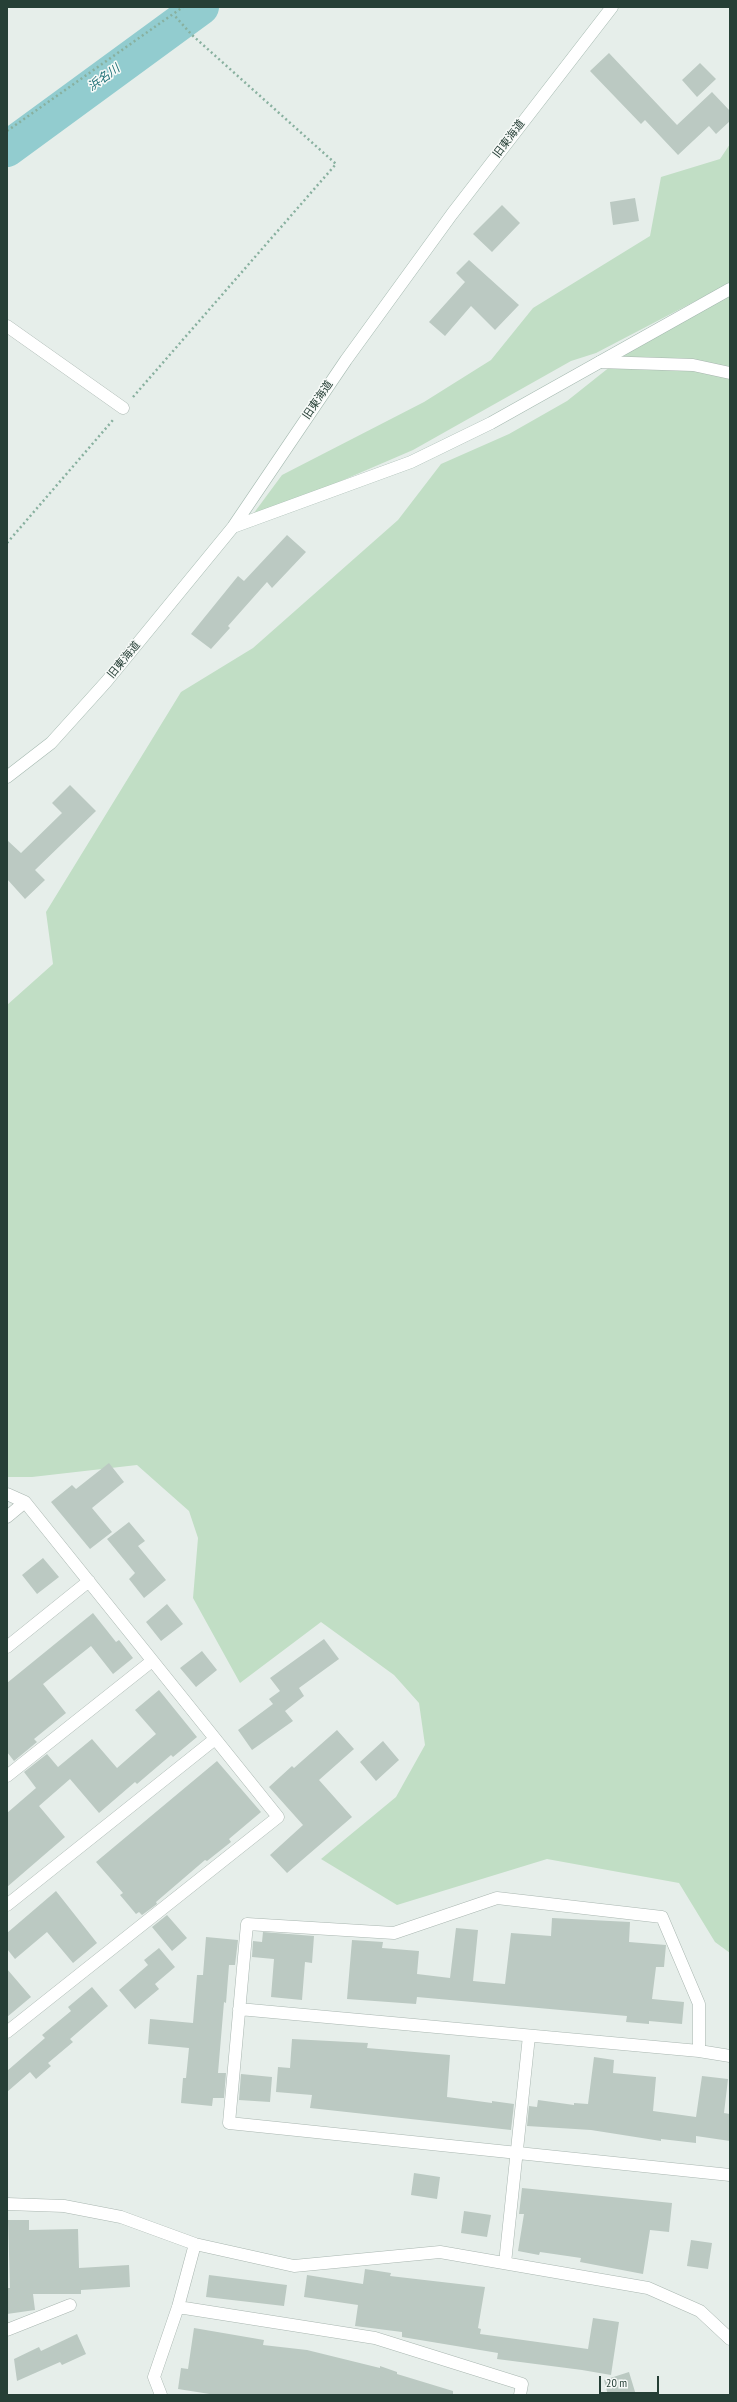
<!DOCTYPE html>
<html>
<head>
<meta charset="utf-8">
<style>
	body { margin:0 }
	#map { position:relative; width:737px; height:2402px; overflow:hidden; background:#e6eeea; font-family:"PT Sans Narrow",sans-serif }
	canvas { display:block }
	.frame { position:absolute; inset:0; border:8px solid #263f36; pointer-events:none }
	.scale { position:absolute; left:599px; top:2376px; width:60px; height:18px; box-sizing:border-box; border:2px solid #263f36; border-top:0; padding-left:5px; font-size:12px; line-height:14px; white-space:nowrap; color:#263f36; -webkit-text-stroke:3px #f7faf8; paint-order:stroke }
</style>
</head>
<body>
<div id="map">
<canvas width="737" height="2402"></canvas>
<div class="frame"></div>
<div class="scale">20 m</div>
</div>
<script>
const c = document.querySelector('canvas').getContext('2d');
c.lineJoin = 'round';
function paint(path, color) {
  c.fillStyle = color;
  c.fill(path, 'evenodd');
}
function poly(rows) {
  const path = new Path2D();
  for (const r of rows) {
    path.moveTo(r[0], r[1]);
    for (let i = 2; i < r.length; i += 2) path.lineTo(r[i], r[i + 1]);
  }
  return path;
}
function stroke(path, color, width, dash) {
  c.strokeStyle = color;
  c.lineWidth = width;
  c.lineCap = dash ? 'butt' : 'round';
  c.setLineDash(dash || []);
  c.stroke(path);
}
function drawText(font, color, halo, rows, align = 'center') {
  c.font = font + ' "PT Sans Narrow","Noto Sans JP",sans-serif';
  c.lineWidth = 3;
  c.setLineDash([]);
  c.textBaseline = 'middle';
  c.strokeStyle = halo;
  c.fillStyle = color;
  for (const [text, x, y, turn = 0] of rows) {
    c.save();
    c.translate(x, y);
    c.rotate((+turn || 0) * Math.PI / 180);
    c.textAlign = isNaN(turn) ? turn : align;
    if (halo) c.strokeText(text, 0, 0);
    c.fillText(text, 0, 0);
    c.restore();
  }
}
paint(poly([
	[730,144,730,283,596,353,571,361,413,450,248,521,282,475,424,402,491,360,533,308,650,236,661,177,720,159],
	[730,294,730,1953,715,1942,679,1883,547,1859,397,1905,321,1859,396,1797,425,1745,419,1703,394,1675,321,1622,240,1683,193,1598,198,1538,189,1511,137,1465,32,1477,7,1477,7,1005,53,964,46,912,181,692,253,648,398,520,441,464,509,434,567,401,650,335]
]), '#c1dec5');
stroke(poly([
	[7,149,201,7]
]), '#92cccf', 36);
paint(poly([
	[609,53,677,125,712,92,730,111,730,121,716,134,709,126,678,155,645,120,641,124,590,71],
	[700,63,716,79,697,97,682,80],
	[635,198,639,221,613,225,610,202],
	[502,205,520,223,492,252,473,234],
	[469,260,519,305,495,330,471,306,445,336,429,322,465,282,456,273],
	[287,535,306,552,272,588,267,582,228,626,230,628,211,649,191,634,238,576,244,581],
	[70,785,96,811,35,870,45,880,25,899,7,879,7,840,21,853,62,813,52,803],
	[109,1463,124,1482,92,1508,112,1532,90,1549,51,1502,72,1485,76,1489],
	[129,1522,145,1541,138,1546,166,1580,144,1598,129,1579,135,1573,107,1539],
	[43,1558,59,1577,37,1594,22,1575],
	[167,1604,183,1624,161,1641,146,1622],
	[93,1613,116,1642,119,1640,133,1658,113,1674,91,1646,43,1684,66,1713,34,1739,37,1742,14,1761,7,1752,7,1683],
	[324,1639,339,1659,299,1688,304,1696,285,1711,293,1721,252,1750,238,1730,273,1704,269,1699,280,1691,270,1678],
	[202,1651,217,1670,196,1687,180,1668],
	[159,1690,197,1737,173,1757,171,1755,137,1784,135,1782,99,1813,70,1779,39,1806,65,1837,7,1887,7,1813,36,1788,24,1772,47,1754,58,1767,92,1739,117,1768,156,1734,135,1710],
	[337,1730,354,1749,319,1780,352,1817,287,1873,270,1855,303,1825,269,1787,292,1766,294,1768],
	[383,1741,399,1760,376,1781,360,1762],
	[217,1761,261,1812,229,1839,231,1842,207,1861,205,1860,156,1902,157,1904,142,1915,139,1912,136,1914,120,1895,123,1893,96,1862],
	[56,1891,97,1943,73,1963,47,1932,15,1959,7,1949,7,1933],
	[167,1915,187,1938,172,1951,152,1927],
	[552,1918,630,1922,629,1942,666,1945,664,1967,656,1967,652,1999,684,2002,682,2024,649,2021,649,2024,626,2022,627,2016,417,1997,416,2004,347,1999,352,1940,383,1942,382,1948,419,1951,417,1974,450,1978,456,1928,478,1930,473,1981,505,1984,511,1933,551,1936],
	[263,1932,314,1936,312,1963,305,1962,302,2000,271,1997,274,1959,252,1957,253,1941,262,1942],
	[206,1937,238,1940,235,1965,229,1965,226,2003,224,2002,218,2073,226,2073,224,2098,213,2098,212,2106,181,2103,183,2078,186,2078,189,2048,148,2044,150,2019,193,2023,197,1975,203,1975],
	[159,1948,175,1967,155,1984,159,1989,135,2009,119,1990,148,1965,144,1960],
	[7,1969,31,1997,7,2017],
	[92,1987,108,2006,70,2039,73,2042,48,2063,51,2066,36,2079,30,2072,7,2092,7,2071,45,2038,42,2035,71,2011,68,2007],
	[292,2039,368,2043,367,2048,450,2055,447,2097,492,2103,492,2101,514,2104,511,2130,310,2108,312,2095,276,2092,278,2067,290,2068],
	[594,2057,614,2060,613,2073,656,2077,653,2111,696,2117,702,2076,728,2079,724,2113,730,2114,730,2141,696,2136,696,2143,661,2139,661,2141,591,2130,527,2126,529,2106,537,2107,538,2100,574,2105,574,2103,588,2104],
	[241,2074,272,2077,270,2102,239,2100],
	[414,2173,440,2177,437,2199,411,2195],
	[522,2188,672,2203,669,2232,650,2230,643,2274,580,2262,581,2258,540,2252,539,2255,518,2251,524,2214,519,2214],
	[464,2211,491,2215,487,2237,461,2233],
	[8,2220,29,2220,29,2230,78,2229,79,2268,129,2265,130,2287,81,2290,81,2294,33,2294,35,2310,7,2314,7,2288,10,2288],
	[691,2240,712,2243,708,2269,687,2266],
	[365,2269,391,2273,390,2276,485,2287,478,2328,481,2329,480,2334,588,2349,593,2318,619,2322,611,2375,582,2370,497,2359,498,2353,402,2337,402,2332,355,2326,358,2305,304,2297,307,2275,363,2284],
	[209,2275,287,2285,284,2306,206,2297],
	[194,2328,264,2340,263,2345,307,2350,380,2368,380,2366,397,2372,397,2374,453,2391,453,2395,216,2395,178,2389,181,2368,188,2369],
	[77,2334,86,2354,62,2365,60,2362,17,2381,14,2359,39,2347,41,2351],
	[629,2372,636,2395,608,2395,604,2380]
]), '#bbc9c2');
const street = poly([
	[7,326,123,408],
	[600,362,693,365,730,373],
	[7,1494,25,1502,278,1817,7,2032],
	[7,1517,25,1502],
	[7,1647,89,1581],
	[7,1776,152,1661],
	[7,1905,215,1739],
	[239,2009,699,2051,730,2056],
	[699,2051,699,2004,662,1917,497,1898,394,1933,247,1924,229,2123,730,2175],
	[7,2204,64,2206,121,2217,195,2244,294,2266,440,2252,648,2288,700,2311,730,2339],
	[505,2263,529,2036],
	[178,2307,375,2338,522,2384,520,2395],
	[7,2330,70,2305],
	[161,2395,154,2377,178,2307,195,2244]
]);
const secondary = poly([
	[233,527,411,462,491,423,730,289],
	[7,777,51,743,106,682,233,527,346,360,452,214,612,7]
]);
stroke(street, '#a9b6b0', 13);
stroke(secondary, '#a5b9b0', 13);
stroke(poly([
	[7,131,183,7],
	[133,397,336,164,192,35,174,15],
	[7,543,113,420]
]), '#88b09f', 2.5, [2, 3]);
stroke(street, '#fff', 12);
stroke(secondary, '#fff', 12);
drawText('11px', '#263f36', '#f7faf8', [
	["旧東海道",509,139,-53],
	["旧東海道",318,400,-56],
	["旧東海道",124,660,-51]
]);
drawText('italic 12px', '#227379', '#f7faf8', [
	["浜名川",104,78,-36]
]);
</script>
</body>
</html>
